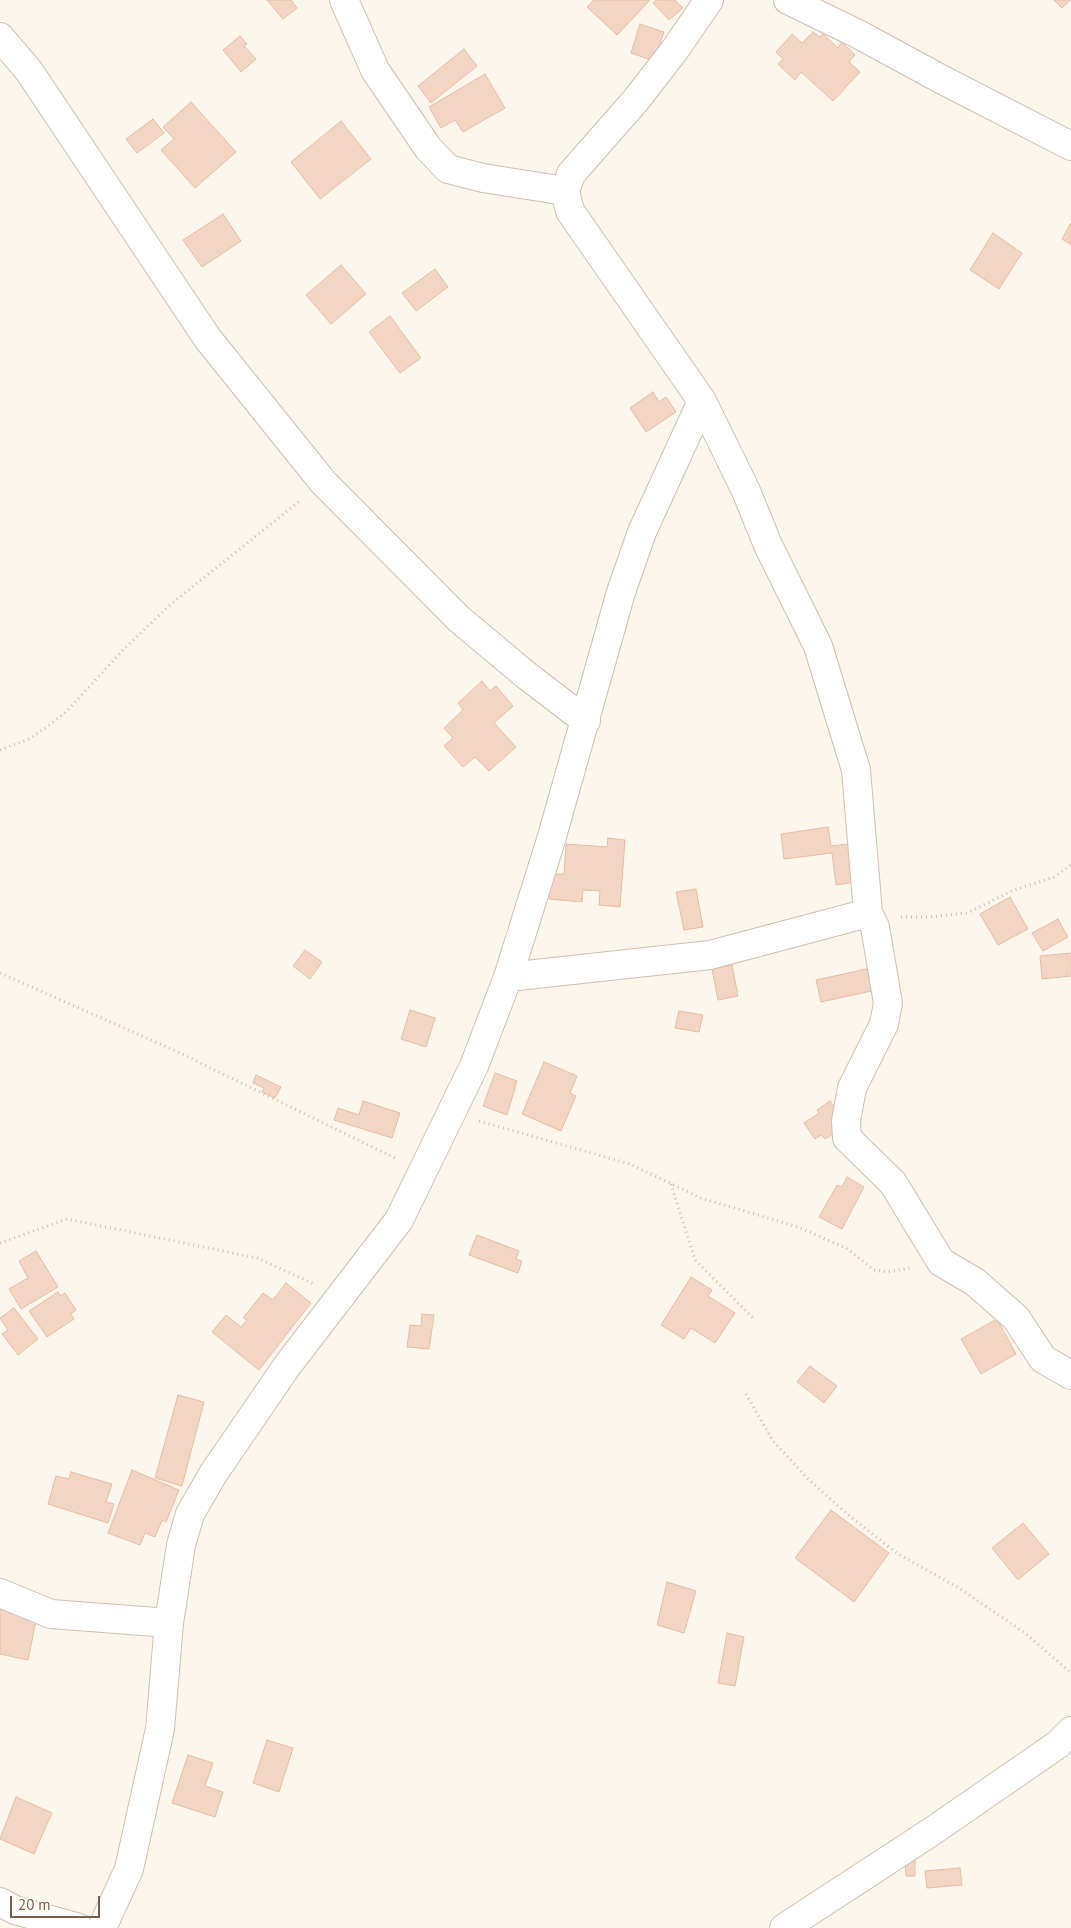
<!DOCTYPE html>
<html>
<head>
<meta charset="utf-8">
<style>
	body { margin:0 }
	#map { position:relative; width:1071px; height:1928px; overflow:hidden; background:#fdf6ec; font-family:"PT Sans",sans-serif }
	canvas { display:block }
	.scale { position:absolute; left:10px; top:1896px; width:90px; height:22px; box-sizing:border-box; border:2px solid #7a5c4d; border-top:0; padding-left:6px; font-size:15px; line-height:18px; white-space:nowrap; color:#7a5c4d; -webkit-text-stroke:4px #fffaf3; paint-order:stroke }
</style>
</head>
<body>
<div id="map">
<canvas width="1071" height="1928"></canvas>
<div class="scale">20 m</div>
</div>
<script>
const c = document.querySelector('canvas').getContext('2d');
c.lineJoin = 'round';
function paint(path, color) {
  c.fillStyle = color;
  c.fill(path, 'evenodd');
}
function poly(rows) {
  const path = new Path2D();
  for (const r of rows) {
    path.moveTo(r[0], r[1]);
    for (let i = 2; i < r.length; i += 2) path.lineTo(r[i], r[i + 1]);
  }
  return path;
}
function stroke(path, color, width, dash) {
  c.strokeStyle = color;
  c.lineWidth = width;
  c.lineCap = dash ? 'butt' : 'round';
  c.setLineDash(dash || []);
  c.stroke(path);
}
const building = poly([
	[267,0,291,0,297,8,283,19,267,0],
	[594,0,650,0,617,35,587,7,594,0],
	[656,0,675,0,683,8,669,20,653,3,656,0],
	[1054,0,1070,0,1062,8,1054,0],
	[640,24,664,32,654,61,631,53,640,24],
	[813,32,820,37,823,34,838,48,842,42,855,55,849,62,860,72,833,101,801,72,795,80,778,64,783,59,776,52,792,34,802,43,813,32],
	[240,36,247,44,244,46,256,59,241,72,223,50,240,36],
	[464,49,477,66,431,103,418,86,464,49],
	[485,74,505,108,463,132,455,120,441,128,429,107,485,74],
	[191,102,236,152,195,188,161,150,174,139,163,127,191,102],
	[153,119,164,133,137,153,126,139,153,119],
	[341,121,371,159,320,199,291,162,341,121],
	[223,214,241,241,202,267,183,240,223,214],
	[1071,223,1071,245,1062,239,1071,223],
	[993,233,1022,253,999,289,970,270,993,233],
	[341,265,366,294,331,324,306,295,341,265],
	[435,269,448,287,416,311,402,293,435,269],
	[390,316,421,358,400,373,369,332,390,316],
	[653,392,659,402,666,397,676,412,646,432,630,408,653,392],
	[482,681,490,691,496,686,513,706,494,723,516,747,489,771,475,757,463,767,444,746,453,738,444,728,463,710,458,703,482,681],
	[828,827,831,846,849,844,855,882,836,885,832,853,784,859,781,834,828,827],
	[608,838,625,840,620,907,599,905,600,891,583,890,582,902,549,899,551,874,564,874,566,844,607,847,608,838],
	[696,889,703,927,684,930,676,892,696,889],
	[1010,897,1028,929,998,945,980,914,1010,897],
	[1058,919,1068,937,1043,951,1032,933,1058,919],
	[305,950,322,962,310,979,293,966,305,950],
	[1071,953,1071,976,1042,979,1040,956,1071,953],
	[732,965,738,996,718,1000,712,969,732,965],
	[871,968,876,990,821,1002,816,980,871,968],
	[410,1010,435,1018,426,1047,401,1039,410,1010],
	[679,1011,703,1015,699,1032,675,1028,679,1011],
	[544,1062,577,1076,570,1093,576,1096,561,1131,522,1114,544,1062],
	[495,1073,517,1081,507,1115,483,1106,495,1073],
	[256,1075,281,1087,275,1098,262,1092,264,1088,253,1083,256,1075],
	[363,1101,400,1113,392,1138,334,1120,338,1108,359,1115,363,1101],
	[830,1101,842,1119,837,1131,825,1139,821,1135,815,1139,804,1123,819,1113,817,1110,830,1101],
	[847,1177,864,1187,842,1229,819,1217,837,1185,842,1187,847,1177],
	[477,1235,519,1251,516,1259,522,1261,518,1273,469,1255,477,1235],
	[36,1251,58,1287,21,1309,9,1289,28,1278,19,1261,36,1251],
	[691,1277,712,1290,708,1296,735,1313,715,1343,691,1328,684,1339,661,1325,691,1277],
	[286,1283,311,1303,259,1370,212,1332,226,1315,241,1327,247,1320,243,1318,263,1293,273,1300,286,1283],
	[58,1292,60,1296,65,1293,76,1310,71,1314,74,1319,47,1337,29,1311,58,1292],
	[14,1308,38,1339,18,1355,2,1334,8,1330,0,1318,14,1308],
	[422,1314,434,1315,429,1349,407,1347,410,1325,421,1326,422,1314],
	[997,1319,1016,1354,981,1374,961,1339,997,1319],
	[810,1366,837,1386,824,1403,797,1382,810,1366],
	[178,1395,204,1402,182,1486,155,1478,178,1395],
	[132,1470,179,1490,166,1522,162,1520,155,1537,145,1533,140,1545,108,1533,132,1470],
	[71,1472,112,1484,106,1502,114,1504,108,1523,48,1504,56,1476,69,1479,71,1472],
	[831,1510,889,1553,854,1602,795,1558,831,1510],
	[1023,1523,1049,1554,1018,1580,992,1548,1023,1523],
	[667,1582,696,1591,684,1633,657,1625,667,1582],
	[0,1609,37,1616,28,1660,0,1654,0,1609],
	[727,1633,744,1637,735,1686,718,1683,727,1633],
	[267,1740,293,1748,279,1792,253,1783,267,1740],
	[188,1755,213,1763,205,1786,223,1792,215,1817,172,1803,188,1755],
	[16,1797,52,1813,34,1854,0,1839,16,1797],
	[905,1859,915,1859,915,1876,906,1876,905,1859],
	[960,1868,962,1885,927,1888,925,1871,960,1868]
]);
paint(building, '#f3d5c3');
stroke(building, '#e6bba3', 1);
const minor = poly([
	[344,0,375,70,428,148,448,169,483,178,565,191],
	[709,0,674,51,636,100,571,174,565,191,570,211,702,401,746,491,768,545,818,646,856,770,868,913,875,927,888,1003,884,1024,852,1088,846,1121,847,1138,893,1183,941,1262,975,1282,1016,1318,1043,1359,1071,1375],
	[788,0,858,34,939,78,1071,146],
	[0,37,29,71,208,339,323,482,459,619,526,675,586,721],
	[508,977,710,955,868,913],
	[0,1593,51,1614,169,1623],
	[0,1902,15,1910,79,1928],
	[102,1928,129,1869,160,1729,169,1623,181,1545,190,1514,213,1474,287,1366,399,1220,474,1066,508,977,551,840,621,592,642,532,702,401],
	[784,1928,934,1830,1057,1745,1071,1731]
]);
stroke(minor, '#d1beb0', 30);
stroke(poly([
	[0,750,29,739,47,727,67,711,123,650,171,604,301,500],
	[901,917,929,917,967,913,1012,891,1054,877,1071,865],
	[0,973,178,1052,397,1159],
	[479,1121,630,1164,701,1198,798,1227,846,1248,874,1270,887,1272,910,1268],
	[671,1184,695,1260,753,1318],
	[0,1243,67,1219,257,1258,314,1284],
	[746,1394,773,1441,807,1478,847,1514,898,1554,959,1588,1025,1633,1071,1673]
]), '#d9b8a5', 3, [1, 4]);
stroke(minor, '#fff', 28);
</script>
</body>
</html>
